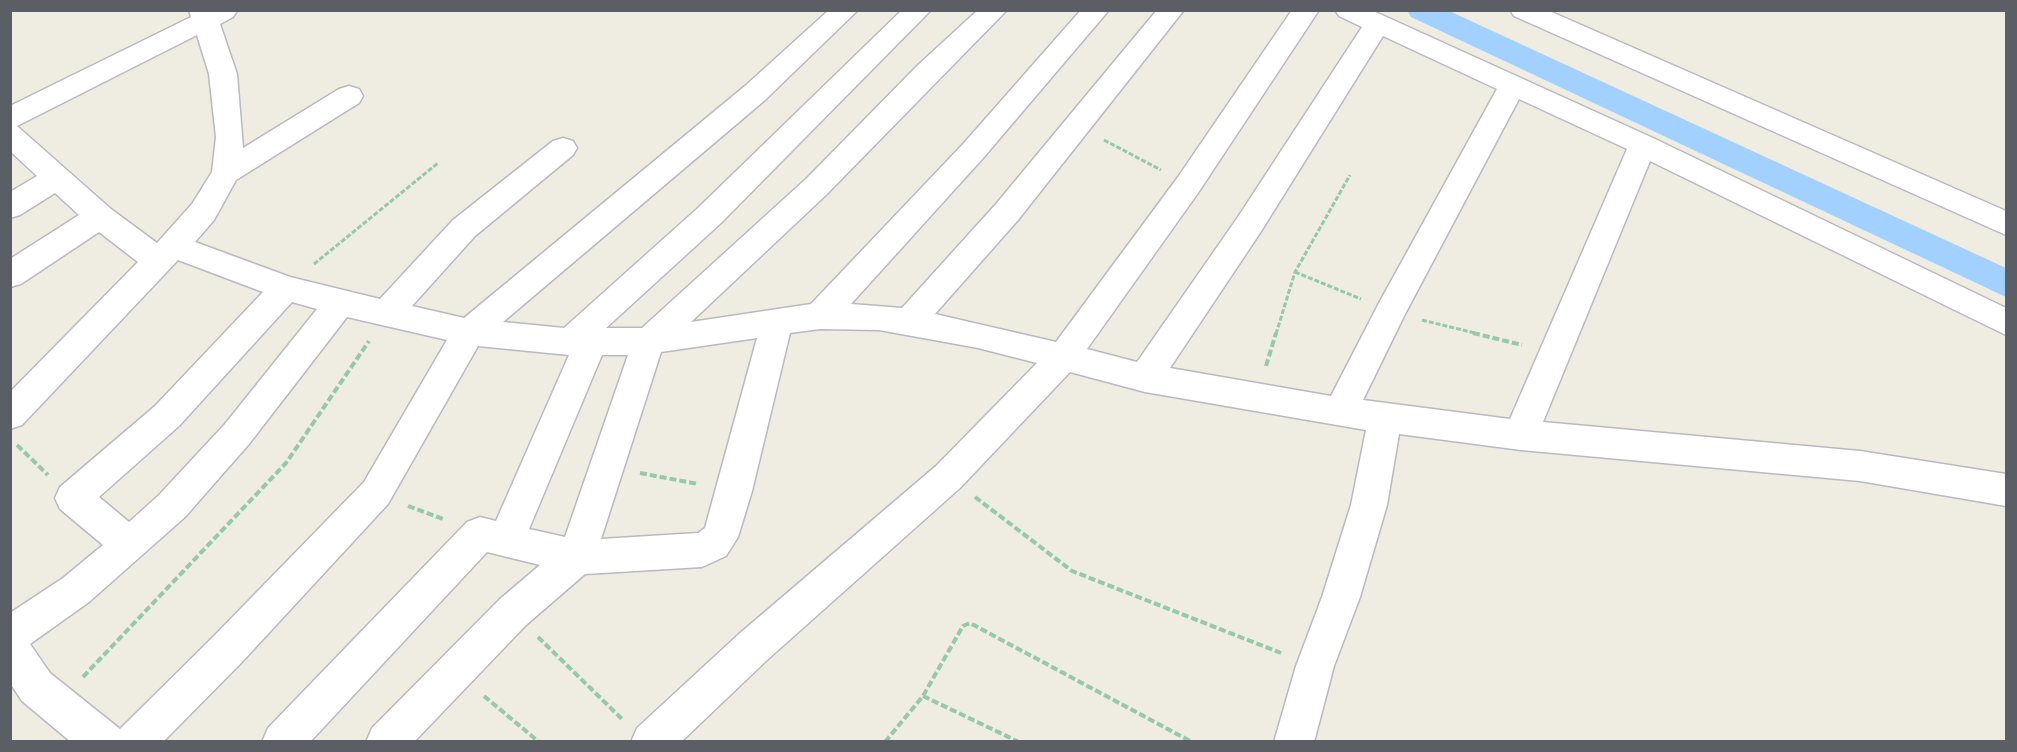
<!DOCTYPE html>
<html>
<head>
<meta charset="utf-8">
<style>
	body { margin:0 }
	#map { position:relative; width:2017px; height:752px; overflow:hidden; background:#efece2; font-family:Overpass,sans-serif }
	canvas { display:block }
	.frame { position:absolute; inset:0; border:12px solid #5b5e64; pointer-events:none }
</style>
</head>
<body>
<div id="map">
<canvas width="2017" height="752"></canvas>
<div class="frame"></div>
</div>
<script>
const c = document.querySelector('canvas').getContext('2d');
c.lineJoin = 'round';
function poly(rows) {
  const path = new Path2D();
  for (const r of rows) {
    path.moveTo(r[0], r[1]);
    for (let i = 2; i < r.length; i += 2) path.lineTo(r[i], r[i + 1]);
  }
  return path;
}
function paint(path, color) {
  c.fillStyle = color;
  c.fill(path, 'evenodd');
}
function stroke(path, color, width, dash) {
  c.strokeStyle = color;
  c.lineWidth = width;
  c.lineCap = dash ? 'butt' : 'round';
  c.setLineDash(dash || []);
  c.stroke(path);
}
paint(poly([
	[1407,10,1447,10,2006,268,2006,297,1411,17,1407,10]
]), '#a2d1ff');
const minor = poly([
	[189,10,237,11,233,17,220,24,237,74,243,148,339,89,349,86,359,89,363,96,359,103,236,180,214,220,195,242,290,277,380,299,453,220,553,141,563,138,573,141,577,148,573,155,475,236,412,306,464,318,745,86,829,10,858,10,765,100,503,322,564,328,699,207,902,10,931,10,721,223,606,328,642,328,807,178,918,65,978,10,1007,10,827,194,691,322,811,304,964,143,1081,10,1109,10,984,157,851,304,902,308,996,204,1157,10,1184,10,1018,220,935,314,1056,342,1178,177,1292,10,1319,10,1198,193,1087,349,1137,362,1238,217,1362,27,1339,16,1335,10,1371,10,1653,138,2006,308,2006,335,1650,161,1543,422,1860,451,2006,474,2006,506,1860,481,1521,450,1399,434,1387,505,1360,597,1334,666,1314,742,1274,742,1296,666,1322,597,1351,505,1366,430,1145,392,1070,372,960,488,767,660,681,742,631,742,637,728,739,634,936,466,1037,363,978,348,879,330,820,329,790,333,752,491,738,537,726,556,702,567,585,574,526,625,414,742,366,742,372,728,500,599,540,565,487,552,310,742,262,742,268,728,467,522,480,517,496,521,569,355,478,346,388,504,242,662,163,742,71,742,22,701,10,683,10,613,63,578,103,545,60,509,55,498,60,487,155,406,263,292,178,260,22,425,10,429,10,392,138,262,99,232,21,284,10,287,10,259,79,215,55,193,20,215,10,218,10,192,37,176,10,151,10,106,191,17,189,10],
	[197,35,209,74,216,137,212,172,192,204,157,243,111,209,17,126,197,35],
	[1383,36,1497,89,1379,303,1331,396,1170,368,1260,233,1383,36],
	[1519,99,1627,149,1510,419,1363,400,1404,316,1519,99],
	[292,302,317,309,225,424,159,495,129,522,99,497,179,426,292,302],
	[347,317,447,340,364,482,214,636,120,729,50,673,30,644,89,602,185,517,249,444,347,317],
	[757,338,705,528,698,533,601,539,661,352,757,338],
	[602,355,628,355,565,537,529,529,602,355],
	[1510,10,1547,10,2006,211,2006,235,1514,16,1510,10]
]);
stroke(minor, '#b8bac0', 3);
stroke(poly([
	[1104,140,1161,170],
	[314,264,438,163],
	[1295,272,1361,299],
	[1422,320,1479,334],
	[1276,334,1295,272,1350,175]
]), '#95c9a7', 3, [5, 2]);
stroke(poly([
	[1473,333,1522,345],
	[1266,366,1276,333],
	[17,445,48,475],
	[640,473,698,484],
	[975,497,1072,571,1281,653],
	[408,506,443,519],
	[538,637,623,720],
	[83,677,286,463,369,341],
	[484,696,539,742],
	[923,696,1019,742],
	[885,742,923,696,963,626,970,623,1192,742]
]), '#95c9a7', 4, [7, 3]);
paint(minor, '#fff');
</script>
</body>
</html>
